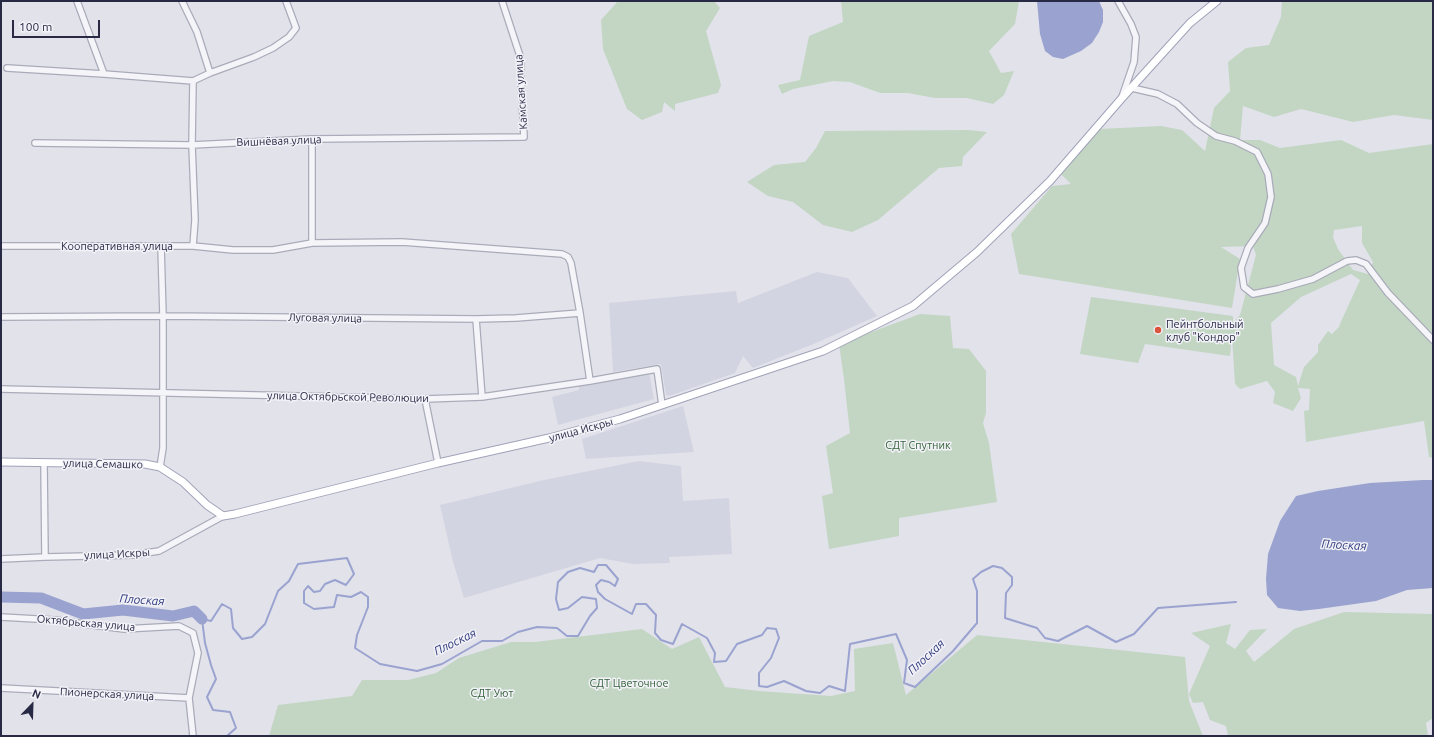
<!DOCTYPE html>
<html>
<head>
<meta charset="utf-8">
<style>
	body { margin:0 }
	#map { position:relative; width:1434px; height:737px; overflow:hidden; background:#e2e2eb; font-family:Ubuntu,sans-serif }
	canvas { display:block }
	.frame { position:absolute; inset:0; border:2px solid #282a45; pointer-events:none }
	.north { position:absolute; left:12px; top:685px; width:40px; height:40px; -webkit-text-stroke:3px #f2f2f8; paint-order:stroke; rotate:23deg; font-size:11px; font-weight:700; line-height:16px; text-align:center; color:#282a45 }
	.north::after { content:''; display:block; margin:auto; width:14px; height:18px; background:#282a45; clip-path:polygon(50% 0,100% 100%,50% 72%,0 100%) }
	.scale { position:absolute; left:12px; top:20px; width:88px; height:18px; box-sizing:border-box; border:2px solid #282a45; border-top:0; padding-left:5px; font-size:12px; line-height:14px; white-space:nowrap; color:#282a45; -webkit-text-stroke:3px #f2f2f8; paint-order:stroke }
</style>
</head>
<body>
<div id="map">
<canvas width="1434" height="737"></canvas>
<div class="frame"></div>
<div class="north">N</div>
<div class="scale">100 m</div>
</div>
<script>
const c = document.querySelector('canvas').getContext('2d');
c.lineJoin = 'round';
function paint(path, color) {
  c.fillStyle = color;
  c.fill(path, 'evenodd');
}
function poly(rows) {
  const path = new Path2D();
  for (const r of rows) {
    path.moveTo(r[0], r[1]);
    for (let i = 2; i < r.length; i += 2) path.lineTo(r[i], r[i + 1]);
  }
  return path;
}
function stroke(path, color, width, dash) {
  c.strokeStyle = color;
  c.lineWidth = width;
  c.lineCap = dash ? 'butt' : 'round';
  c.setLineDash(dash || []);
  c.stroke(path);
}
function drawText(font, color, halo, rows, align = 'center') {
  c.font = font + ' Ubuntu,sans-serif';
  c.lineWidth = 3;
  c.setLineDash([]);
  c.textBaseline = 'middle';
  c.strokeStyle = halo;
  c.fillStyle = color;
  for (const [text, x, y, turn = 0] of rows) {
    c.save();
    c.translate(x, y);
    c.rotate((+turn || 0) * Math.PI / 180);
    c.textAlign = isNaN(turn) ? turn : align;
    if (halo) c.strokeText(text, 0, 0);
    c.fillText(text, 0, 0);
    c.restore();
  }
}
paint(poly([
	[817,272,848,278,877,316,816,343,753,368,743,356,735,373,669,396,666,395,661,364,613,372,609,303,736,291,738,303],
	[649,372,654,399,558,425,552,397,579,390,579,386],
	[683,406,694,452,586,459,582,439],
	[639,461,681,466,683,501,729,498,732,554,669,557,670,563,633,564,600,558,464,598,453,562,440,505,544,480]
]), '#d3d4e1');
paint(poly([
	[618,1,714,1,720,8,706,31,721,85,718,93,675,104,675,111,664,102,662,112,642,120,627,109,603,49,601,20],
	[841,1,1019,1,1015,24,989,51,1001,73,1014,71,1004,95,993,104,967,98,935,98,908,93,880,93,850,82,833,81,793,89,782,94,778,85,800,80,809,36,843,22],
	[1282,1,1433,1,1433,120,1394,115,1353,122,1301,109,1274,117,1243,106,1240,140,1260,140,1280,148,1341,140,1369,153,1433,144,1433,458,1429,457,1424,421,1306,442,1304,411,1309,410,1310,389,1298,388,1301,398,1293,411,1273,403,1275,392,1267,381,1240,389,1235,384,1232,337,1230,356,1145,344,1138,363,1080,354,1091,297,1233,316,1233,323,1240,315,1256,255,1253,246,1221,247,1240,259,1232,308,1019,274,1011,234,1052,186,1071,184,1060,173,1099,129,1161,126,1182,130,1205,151,1214,108,1230,91,1228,62,1246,48,1269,45,1281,17],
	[1362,226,1362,243,1373,262,1368,274,1353,270,1338,249,1333,237,1334,230],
	[1351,274,1360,280,1339,326,1340,326,1332,334,1328,331,1318,345,1318,352,1304,367,1298,386,1296,377,1274,365,1271,323,1301,297],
	[969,130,987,132,963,157,962,166,939,168,878,220,852,232,823,225,793,202,768,196,747,182,774,165,805,162,816,148,825,131],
	[920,314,950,316,953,348,969,349,986,371,986,413,983,423,989,443,997,502,899,518,899,536,829,549,822,496,833,493,826,446,850,433,844,379,839,344],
	[1344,612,1433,614,1433,718,1426,723,1428,736,1228,736,1226,726,1210,720,1203,702,1193,703,1189,694,1210,646,1191,633,1231,624,1226,643,1235,649,1250,630,1267,629,1246,651,1254,662,1294,629],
	[642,629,672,649,699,637,725,687,759,691,831,696,855,691,854,649,893,643,906,695,977,635,1185,657,1189,701,1203,736,269,736,278,705,352,696,362,680,408,680,436,673,459,658,511,642,535,642]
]), '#c2d6c3');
paint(poly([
	[1037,1,1099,1,1103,10,1103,22,1099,32,1092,43,1081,51,1063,59,1053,57,1045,51,1040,34],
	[1423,480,1433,480,1433,588,1407,590,1376,601,1319,609,1300,611,1278,608,1267,595,1266,579,1268,554,1280,521,1296,496,1318,491,1370,483]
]), '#9aa3cf');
stroke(poly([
	[227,736,236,728,230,712,213,710,207,697,216,679,211,665,205,643,202,619,211,621,222,604,231,609,233,628,242,639,252,637,265,624,278,591,289,581,298,564,347,558,354,574,346,585,335,580,325,584,320,591,314,592,308,586,304,591,304,603,314,609,334,607,337,595,351,597,361,592,368,597,368,607,357,635,355,648,380,664,417,671,442,664,482,641,502,641,518,632,537,627,557,628,567,636,578,636,590,616,597,608,596,599,582,597,568,608,559,610,556,599,558,582,568,572,580,568,594,572,598,565,606,565,618,579,615,586,609,582,601,580,596,585,598,592,605,599,632,614,636,604,646,604,656,615,655,633,661,640,673,644,682,624,707,638,715,653,714,662,726,661,737,644,762,635,767,628,776,629,779,638,771,658,759,673,759,686,767,687,784,681,806,691,820,693,829,686,845,691,850,644,896,634,907,660,904,683,915,687,953,651,977,623,977,591,973,579,981,572,993,566,1002,568,1012,577,1012,585,1006,593,1005,618,1037,628,1045,638,1058,641,1087,626,1116,642,1134,634,1158,608,1236,602]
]), '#9aa3cf', 2);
stroke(poly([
	[1,597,41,598,83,614,123,610,173,616,194,611,202,619]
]), '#9aa3cf', 11);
const minor = poly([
	[77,1,104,74,193,81],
	[182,1,197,32,210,73],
	[1118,1,1131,24,1136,37,1134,62,1122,97],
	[7,68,104,74],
	[1132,88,1158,94,1177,104,1197,123,1216,136,1235,141,1257,152,1268,174,1271,197,1265,223,1248,248,1241,268,1244,287,1253,294,1278,289,1313,279,1347,261,1356,260,1366,264,1388,293,1433,340],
	[35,143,192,145,312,139,524,137,520,56,502,1],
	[312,243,312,139],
	[1,246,193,246,233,250,273,250,312,243,402,242,562,254,568,257,571,263,580,313],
	[193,246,195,220,192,145,193,81,210,73,254,57,273,48,289,37,296,28,286,1],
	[1,317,163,316,476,319,516,318,580,313,590,381],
	[476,319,482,397],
	[1,389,425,399,482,397,590,381,657,369,662,405],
	[425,399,438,463],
	[44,463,45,557],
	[160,467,163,448,163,316,161,246],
	[1,559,45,557,132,555,159,551,223,516],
	[1,617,54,620,124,629,179,626,193,633,198,653,189,698,193,736],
	[1,688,189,698]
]);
const major = poly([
	[1,462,145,464,160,467,183,482,207,505,223,516,235,514,438,463,549,438,620,419,823,351,913,306,977,252,1050,181,1122,98,1190,23,1217,1]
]);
stroke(minor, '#aaabb9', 8);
stroke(major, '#a0a2b8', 9);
stroke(minor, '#f5f5f9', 5.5);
stroke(major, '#fff', 7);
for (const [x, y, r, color] of [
	[1158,330,4,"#db553c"]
]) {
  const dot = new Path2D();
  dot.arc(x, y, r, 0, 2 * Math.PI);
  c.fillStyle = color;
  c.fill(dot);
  stroke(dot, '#f2f2f8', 1.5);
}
drawText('11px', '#282a45', '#f2f2f8', [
	["Камская улица",521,92,-94],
	["Вишнёвая улица",279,141,-2],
	["Кооперативная улица",117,246],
	["Луговая улица",325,318,1],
	["улица Октябрьской Революции",348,397,1],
	["улица Искры",581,430,-15],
	["улица Семашко",103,464,1],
	["улица Искры",117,554,-3],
	["Октябрьская улица",86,623,5],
	["Пионерская улица",107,694,3]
]);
drawText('11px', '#282a45', '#f2f2f8', [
	["Пейнтбольный",1166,324],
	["клуб \"Кондор\"",1166,337]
], 'left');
drawText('11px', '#346239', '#f2f2f8', [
	["СДТ Спутник",918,445],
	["СДТ Цветочное",629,683],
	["СДТ Уют",492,693]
]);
drawText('italic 12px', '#2e397d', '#f2f2f8', [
	["Плоская",1344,545,3],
	["Плоская",142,600,4],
	["Плоская",455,642,-26],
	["Плоская",926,657,-43]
]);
</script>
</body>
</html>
